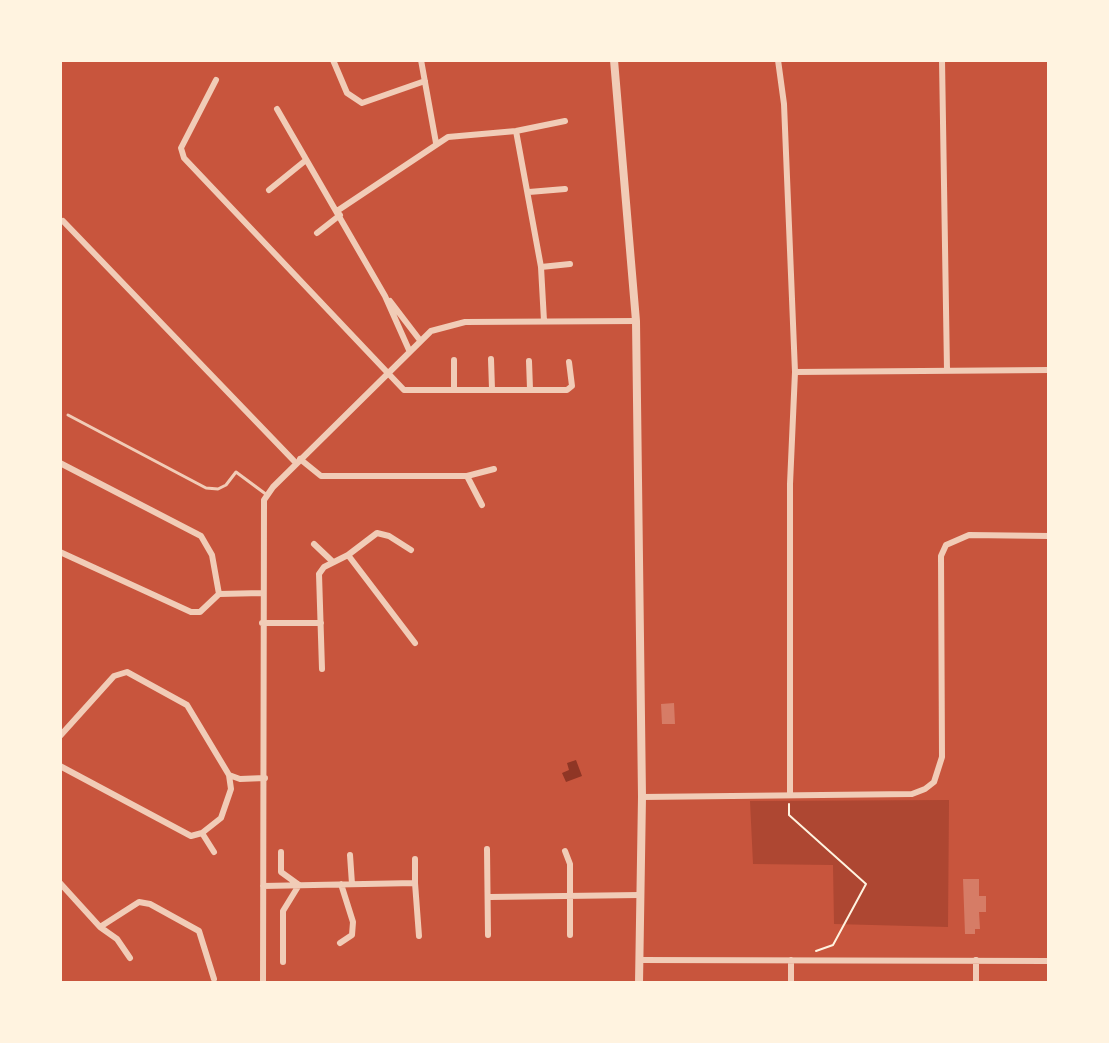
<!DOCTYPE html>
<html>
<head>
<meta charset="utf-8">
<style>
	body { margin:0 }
	#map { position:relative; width:1109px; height:1043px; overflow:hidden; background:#c8553d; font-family:Poppins,sans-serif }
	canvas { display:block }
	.frame { position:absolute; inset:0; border:62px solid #fff3e0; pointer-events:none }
</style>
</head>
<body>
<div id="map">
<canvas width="1109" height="1043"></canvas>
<div class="frame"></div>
</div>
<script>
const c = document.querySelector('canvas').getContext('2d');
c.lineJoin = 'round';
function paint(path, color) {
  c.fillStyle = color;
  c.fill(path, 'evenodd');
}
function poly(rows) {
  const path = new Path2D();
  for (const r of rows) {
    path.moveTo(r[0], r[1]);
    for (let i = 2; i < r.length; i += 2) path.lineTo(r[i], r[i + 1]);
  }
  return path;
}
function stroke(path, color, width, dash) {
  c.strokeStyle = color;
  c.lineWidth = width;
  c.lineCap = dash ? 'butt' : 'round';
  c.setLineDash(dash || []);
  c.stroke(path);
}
paint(poly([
	[949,800,948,927,834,924,833,865,753,864,750,801]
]), '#ae4732');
paint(poly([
	[576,760,582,776,566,782,562,773,569,770,567,763]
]), '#8f3625');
paint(poly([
	[674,703,675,724,662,724,661,704],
	[963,879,979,879,979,896,986,896,986,912,979,912,980,929,975,929,975,934,965,934]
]), '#d67c66');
stroke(poly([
	[789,804,789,815,866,884,833,945,816,951]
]), '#fff3e0', 2);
stroke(poly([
	[68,415,206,488,218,489,226,485,236,472,267,495]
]), '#f1ccb7', 3);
stroke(poly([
	[333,60,347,93,362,103,425,81],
	[421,60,436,143],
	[778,60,784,104,795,372,790,484,790,795],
	[942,60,947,370],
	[216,80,181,148,184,158,404,390,567,390,572,386,569,362],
	[277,109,385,296,409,350],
	[516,131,541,267,544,321],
	[269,190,306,160],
	[529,192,565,189],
	[337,211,448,137,516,131,565,121],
	[63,221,296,463],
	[317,233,340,215],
	[541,267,570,264],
	[390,301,419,339],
	[491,359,492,389],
	[454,360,454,390],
	[529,361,530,389],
	[795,372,1049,370],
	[300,459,321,476,467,476,482,505],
	[60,463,201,536,212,555,219,594],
	[467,476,494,469],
	[314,544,333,562],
	[60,552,191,612,200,612,219,594,262,593],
	[348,555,377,533,389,536,411,550],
	[262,623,321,623],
	[322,669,319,574,324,567,348,555,415,643],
	[60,736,114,676,127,672,187,705,229,775,240,779,265,778],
	[60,766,191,836,202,833,221,818,231,789,229,775],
	[642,797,912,794,925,789,934,782,942,757,941,556,946,545,969,535,1049,536],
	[202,833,214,852],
	[487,849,488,935],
	[565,851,570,864,570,935],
	[281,852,281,872,299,885,283,911,283,962],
	[350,855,352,884],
	[60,883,100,927,139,902,150,904,199,931,214,979],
	[415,883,415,859],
	[263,886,415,883,419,936],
	[490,897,639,895],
	[100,927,117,939,130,958],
	[340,943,352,935,353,922,341,884],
	[639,960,1049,961],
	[976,960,976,983],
	[263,983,264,500,273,487,431,331,465,322,636,321],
	[791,983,791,960]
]), '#f1ccb7', 6);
stroke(poly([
	[614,60,636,321,642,797,639,983]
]), '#f1ccb7', 8);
</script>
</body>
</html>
